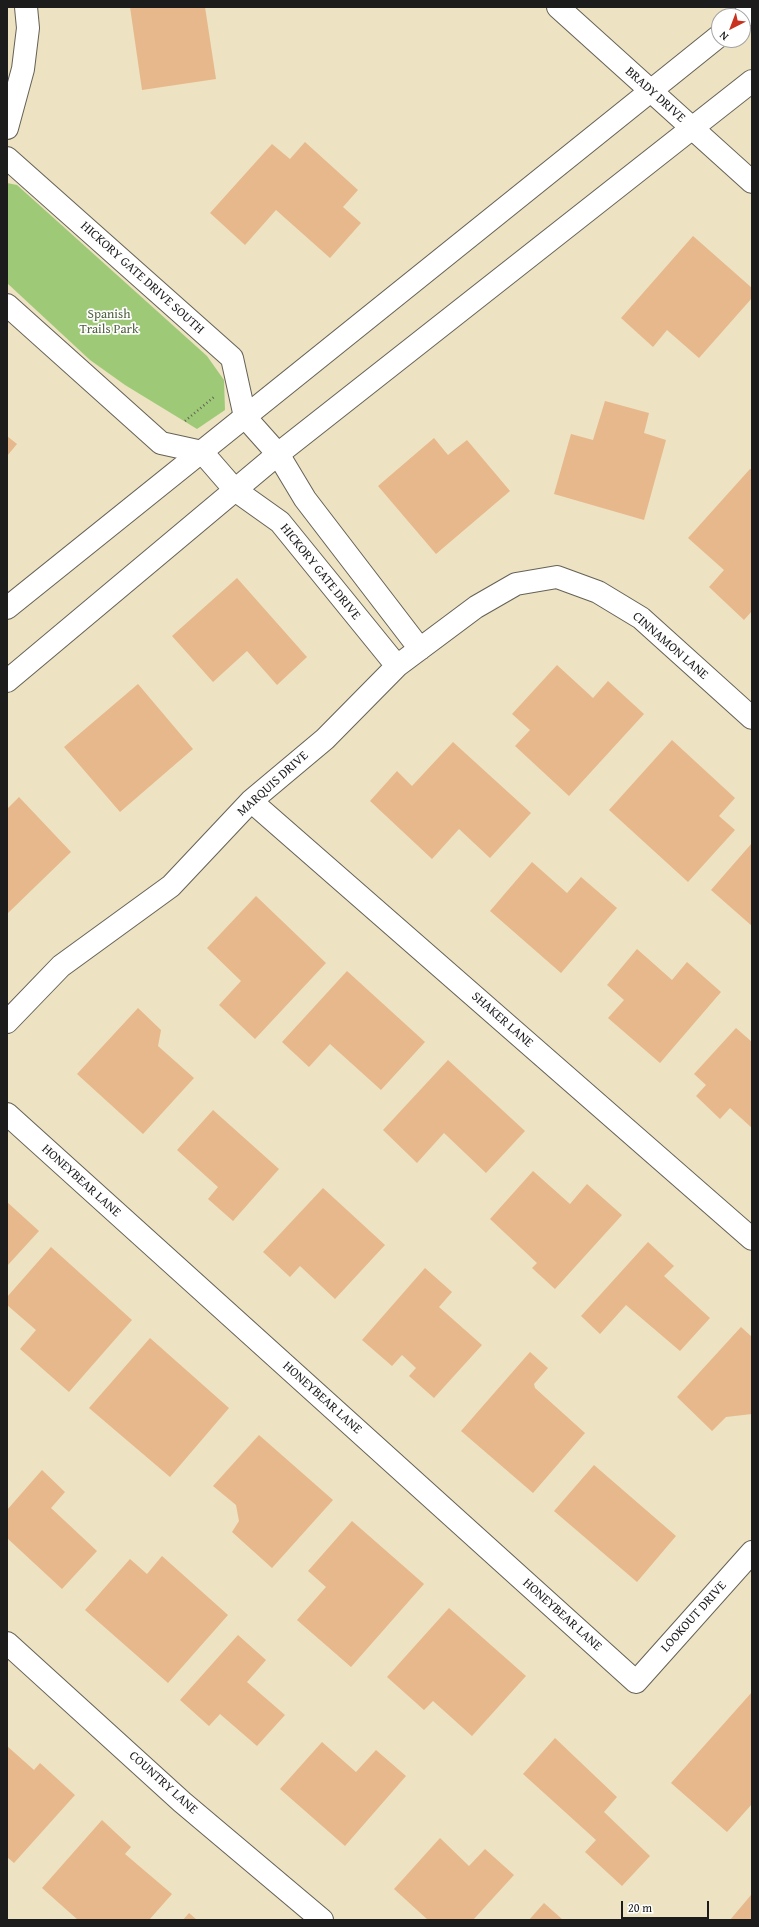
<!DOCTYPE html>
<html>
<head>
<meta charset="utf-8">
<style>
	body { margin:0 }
	#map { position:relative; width:759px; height:1927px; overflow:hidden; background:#ede2c2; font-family:"Gentium Book Plus",serif }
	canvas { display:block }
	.frame { position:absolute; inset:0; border:8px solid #1c1c1c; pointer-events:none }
	.north { position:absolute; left:711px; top:8px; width:40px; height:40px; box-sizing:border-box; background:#fff; border:1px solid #a4a4a4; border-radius:50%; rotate:222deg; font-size:11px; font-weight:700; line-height:16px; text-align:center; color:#1c1c1c }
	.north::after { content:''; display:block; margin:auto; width:14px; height:18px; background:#c8321e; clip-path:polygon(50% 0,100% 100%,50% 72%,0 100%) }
	.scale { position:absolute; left:621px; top:1901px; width:88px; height:18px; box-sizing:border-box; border:2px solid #1c1c1c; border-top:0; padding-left:5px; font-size:12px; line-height:14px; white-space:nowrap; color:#1c1c1c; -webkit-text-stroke:3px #fff; paint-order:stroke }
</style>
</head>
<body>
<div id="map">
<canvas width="759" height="1927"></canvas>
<div class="frame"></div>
<div class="north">N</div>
<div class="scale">20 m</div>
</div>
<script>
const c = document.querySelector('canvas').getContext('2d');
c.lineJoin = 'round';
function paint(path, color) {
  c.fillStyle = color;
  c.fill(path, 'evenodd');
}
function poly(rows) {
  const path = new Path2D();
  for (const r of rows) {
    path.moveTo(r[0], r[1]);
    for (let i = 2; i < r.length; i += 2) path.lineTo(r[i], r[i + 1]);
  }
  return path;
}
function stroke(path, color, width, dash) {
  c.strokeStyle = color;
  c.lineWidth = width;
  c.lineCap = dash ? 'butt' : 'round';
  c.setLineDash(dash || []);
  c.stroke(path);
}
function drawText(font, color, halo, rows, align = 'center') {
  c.font = font + ' "Gentium Book Plus",serif';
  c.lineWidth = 3.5;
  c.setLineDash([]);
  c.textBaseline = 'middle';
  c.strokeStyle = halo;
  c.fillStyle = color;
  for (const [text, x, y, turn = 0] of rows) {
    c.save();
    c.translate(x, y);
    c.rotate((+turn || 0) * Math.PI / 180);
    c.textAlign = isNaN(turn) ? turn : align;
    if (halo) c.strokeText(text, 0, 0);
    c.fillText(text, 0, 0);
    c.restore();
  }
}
paint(poly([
	[7,183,17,185,207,356,224,380,225,410,197,429,125,385,90,360,7,283]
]), '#9eca77');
paint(poly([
	[130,7,205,7,216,79,142,90],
	[305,142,358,190,343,207,361,223,330,258,276,210,245,245,210,213,272,144,290,159],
	[693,236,752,288,752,298,699,358,667,330,653,347,621,318],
	[605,401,649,413,644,433,666,440,644,520,554,494,571,434,593,440],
	[7,436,17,444,7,456],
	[434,438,448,455,467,440,510,491,436,554,378,486],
	[750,469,752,470,752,611,744,620,709,587,724,570,688,538],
	[237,578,307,657,277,685,247,651,213,682,172,636],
	[557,665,593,698,608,681,644,714,569,796,515,746,530,730,512,714],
	[138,684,193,749,120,812,64,747],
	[672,740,735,798,719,816,735,830,688,882,609,810],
	[453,742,531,813,490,858,459,829,432,859,370,801,397,771,412,786],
	[19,797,71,852,7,914,7,809],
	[752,843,752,926,711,890],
	[532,862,567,893,581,877,617,908,561,973,490,911],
	[256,896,326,963,255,1039,219,1005,241,981,207,948],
	[637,949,672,980,687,962,721,992,660,1063,608,1018,624,1000,607,985],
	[347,971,425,1042,381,1090,330,1044,309,1067,282,1042],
	[138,1008,161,1030,158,1046,194,1078,143,1134,77,1074],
	[736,1028,752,1042,752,1128,730,1108,720,1119,696,1096,706,1085,694,1074],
	[448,1060,525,1131,486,1173,444,1133,417,1163,383,1130],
	[213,1110,279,1169,233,1221,208,1199,218,1187,177,1150],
	[533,1171,570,1204,587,1184,622,1215,555,1289,532,1268,537,1263,490,1219],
	[323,1188,385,1245,335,1299,300,1266,290,1277,263,1252],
	[7,1202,39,1231,7,1266],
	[648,1242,674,1266,664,1276,710,1318,680,1351,626,1305,600,1334,581,1316],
	[51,1247,132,1320,69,1392,20,1349,36,1330,7,1305,7,1297],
	[425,1268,452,1292,439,1307,482,1345,434,1398,409,1376,416,1368,402,1355,392,1366,362,1340],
	[741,1327,752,1337,752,1414,726,1417,712,1431,677,1397],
	[150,1338,229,1408,170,1477,89,1408],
	[530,1352,548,1368,534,1384,535,1388,585,1433,533,1493,461,1431],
	[259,1435,333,1500,272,1568,232,1532,239,1521,236,1505,213,1486],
	[594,1465,676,1536,637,1582,554,1511],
	[42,1470,65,1492,51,1508,97,1551,62,1589,7,1538,7,1510],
	[352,1521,424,1584,351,1667,297,1620,326,1587,308,1571],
	[162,1556,228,1615,168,1683,85,1610,130,1559,147,1574],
	[449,1608,526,1676,472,1736,433,1701,424,1710,387,1677],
	[238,1635,266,1660,247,1682,285,1715,257,1746,220,1714,209,1726,180,1700],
	[752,1692,752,1804,727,1832,671,1783],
	[555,1738,617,1797,604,1812,650,1856,622,1886,585,1852,596,1840,523,1774],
	[322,1742,356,1772,376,1750,406,1776,345,1846,280,1789],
	[7,1746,34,1770,40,1763,75,1795,14,1863,7,1857],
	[102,1820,131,1847,125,1854,172,1894,149,1920,78,1920,42,1888],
	[440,1838,469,1866,485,1849,514,1875,473,1920,428,1920,394,1889],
	[751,1895,752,1920,730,1920],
	[544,1903,563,1920,529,1920],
	[189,1913,197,1920,183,1920]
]), '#e7b88b');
const minor = poly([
	[558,7,752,182],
	[7,128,23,69,28,28,26,7],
	[7,158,232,358,245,417,278,454,305,499,420,649],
	[7,305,161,443,202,452,235,490,280,522,397,666],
	[251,801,752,1239],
	[7,1022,61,966,171,886,251,801,325,739,397,666,476,607,516,584,557,577,598,592,641,618,752,718],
	[7,1114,636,1682,752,1552],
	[7,1643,182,1802,322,1920]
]);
const secondary = poly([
	[743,17,752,10],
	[7,608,719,36],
	[7,681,278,454,752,81]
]);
stroke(minor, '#656156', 24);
stroke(secondary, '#656156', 24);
stroke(poly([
	[185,421,214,397]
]), '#656156', 2.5, [1, 3]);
stroke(minor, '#fff', 22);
stroke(secondary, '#fff', 22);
drawText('13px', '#1c1c1c', '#fff', [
	["BRADY DRIVE",655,95,42],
	["HICKORY GATE DRIVE SOUTH",142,278,42],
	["HICKORY GATE DRIVE",320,572,51],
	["CINNAMON LANE",670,646,41],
	["MARQUIS DRIVE",273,784,-42],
	["SHAKER LANE",502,1020,41],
	["HONEYBEAR LANE",81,1181,42],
	["HONEYBEAR LANE",322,1398,42],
	["HONEYBEAR LANE",562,1615,42],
	["LOOKOUT DRIVE",694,1617,-48],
	["COUNTRY LANE",163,1783,42]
]);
drawText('13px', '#506240', '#fff', [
	["Spanish",109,315],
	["Trails Park",109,330]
]);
</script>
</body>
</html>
